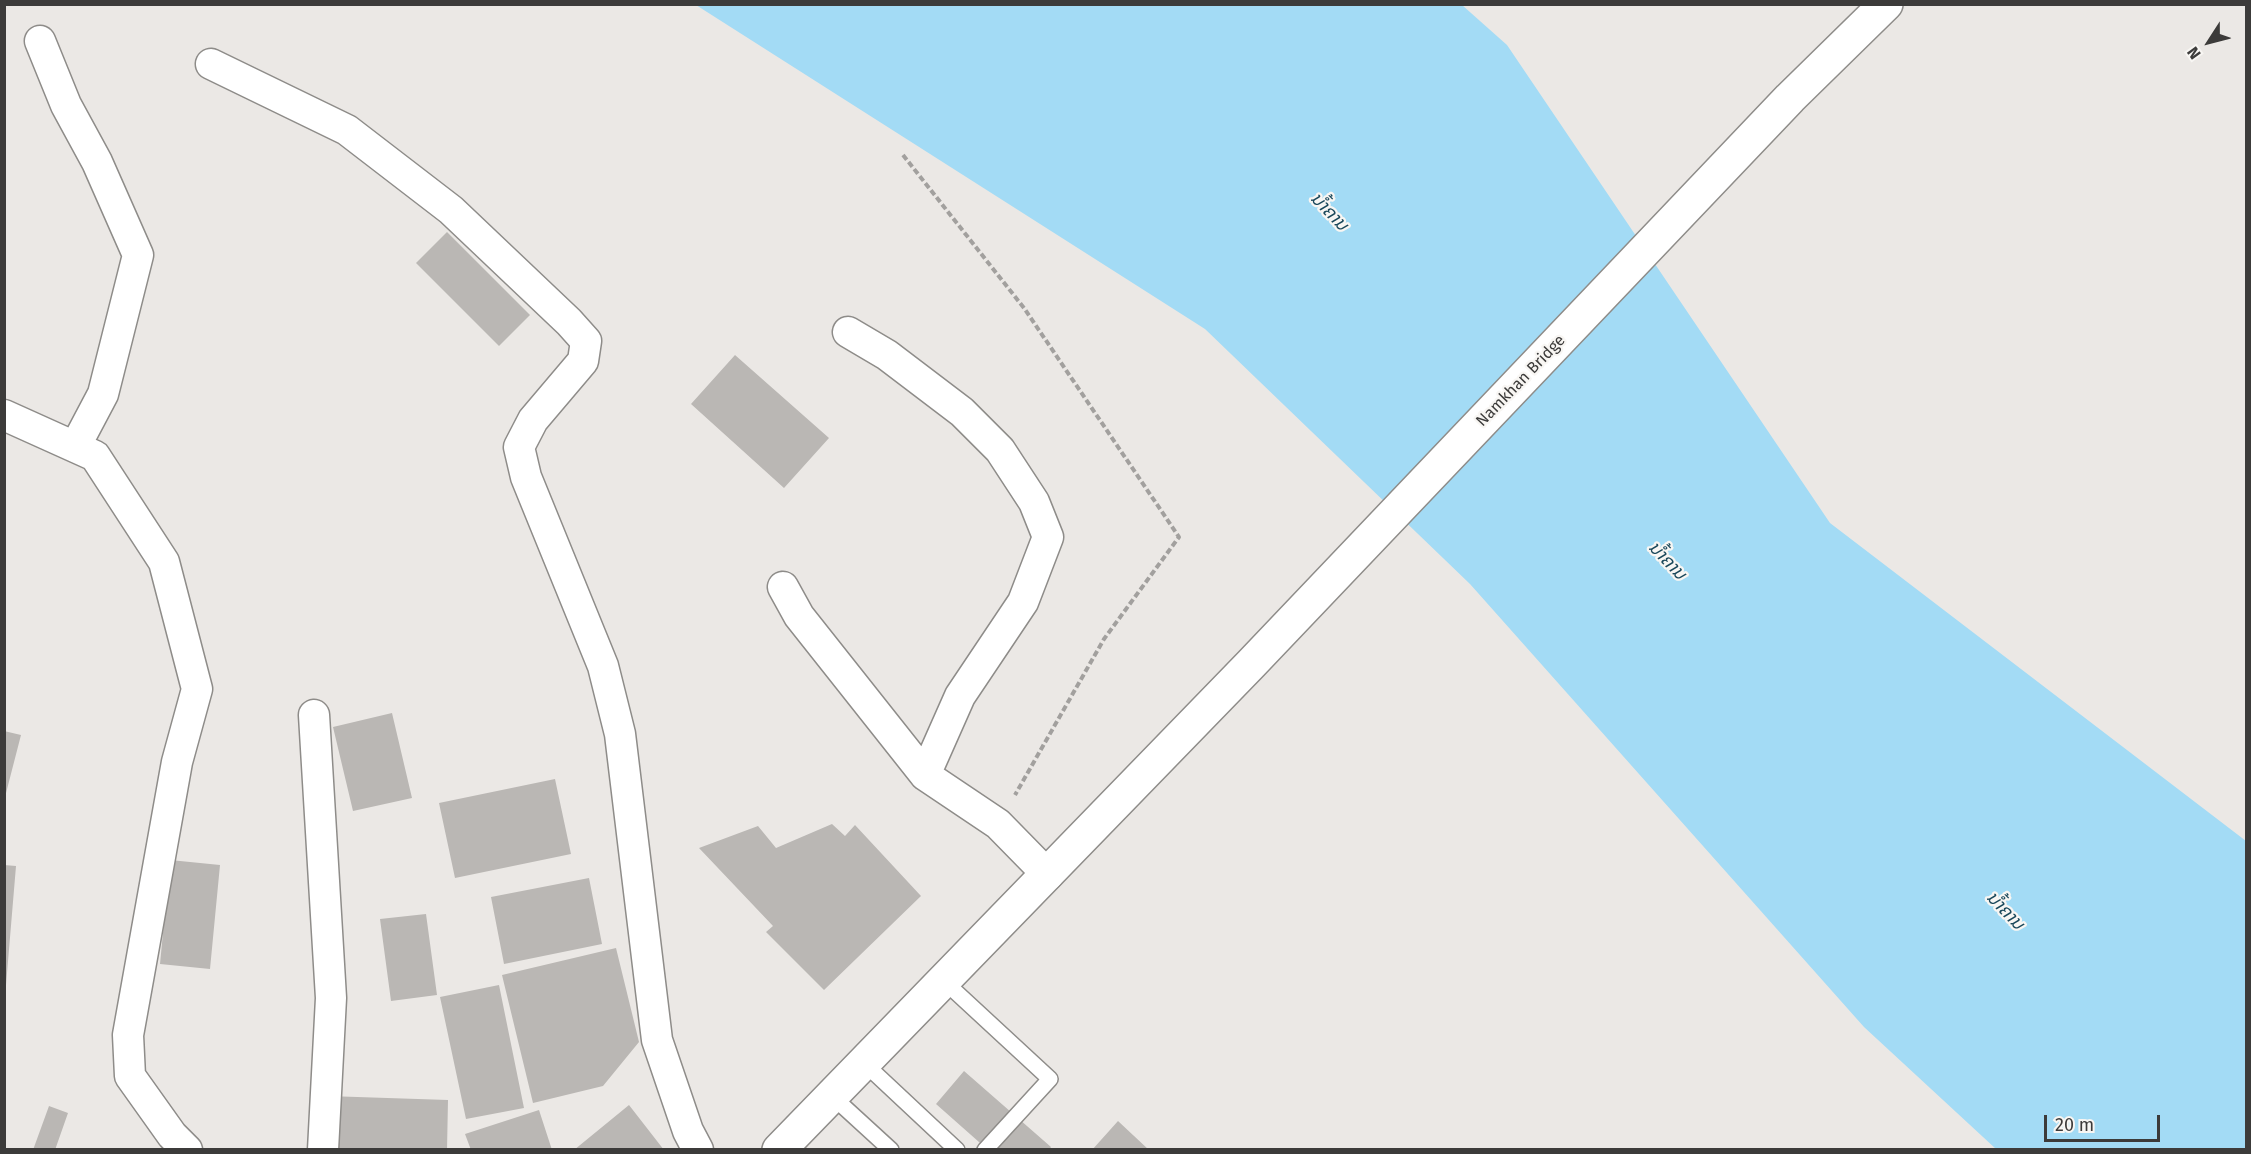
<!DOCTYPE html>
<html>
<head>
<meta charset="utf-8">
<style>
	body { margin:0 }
	#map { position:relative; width:2251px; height:1154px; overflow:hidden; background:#ebe8e5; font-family:"Fira Sans",sans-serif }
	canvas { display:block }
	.frame { position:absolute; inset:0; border:6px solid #3c3b3a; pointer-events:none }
	.north { position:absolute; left:2179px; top:12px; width:60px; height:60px; -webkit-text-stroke:4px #f8f6f3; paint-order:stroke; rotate:234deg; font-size:16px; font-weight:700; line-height:24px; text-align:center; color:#3c3b3a }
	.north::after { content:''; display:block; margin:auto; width:21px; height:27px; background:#3c3b3a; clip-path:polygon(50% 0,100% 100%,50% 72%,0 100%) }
	.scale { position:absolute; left:2044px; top:1115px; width:116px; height:27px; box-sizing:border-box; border:3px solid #3c3b3a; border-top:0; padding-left:8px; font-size:18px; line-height:21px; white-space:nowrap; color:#3c3b3a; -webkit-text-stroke:4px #f8f6f3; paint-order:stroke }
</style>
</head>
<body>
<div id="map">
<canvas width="2251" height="1154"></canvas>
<div class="frame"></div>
<div class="north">N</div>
<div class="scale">20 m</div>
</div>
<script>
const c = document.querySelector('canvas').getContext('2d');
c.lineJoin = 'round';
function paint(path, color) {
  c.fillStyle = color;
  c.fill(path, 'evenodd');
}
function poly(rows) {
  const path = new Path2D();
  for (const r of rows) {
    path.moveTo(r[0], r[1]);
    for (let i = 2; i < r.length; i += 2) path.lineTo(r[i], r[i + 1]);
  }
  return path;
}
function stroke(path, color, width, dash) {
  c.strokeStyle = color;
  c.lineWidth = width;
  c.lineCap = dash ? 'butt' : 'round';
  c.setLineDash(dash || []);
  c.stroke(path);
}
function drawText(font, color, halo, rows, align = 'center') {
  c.font = font + ' "Fira Sans","Noto Sans Lao",sans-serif';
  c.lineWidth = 4.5;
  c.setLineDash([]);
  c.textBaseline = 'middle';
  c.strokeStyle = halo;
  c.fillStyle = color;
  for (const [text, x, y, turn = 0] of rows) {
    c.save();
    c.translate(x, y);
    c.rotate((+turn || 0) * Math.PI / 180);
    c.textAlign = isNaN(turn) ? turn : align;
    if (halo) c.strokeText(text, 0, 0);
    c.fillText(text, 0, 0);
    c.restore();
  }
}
paint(poly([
	[696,5,1462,5,1507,45,1830,523,2246,841,2246,1149,1996,1149,1864,1027,1470,584,1205,329]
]), '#a3dbf5');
paint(poly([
	[447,232,530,315,499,346,416,263],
	[735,355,829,438,784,488,691,404],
	[392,713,412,798,353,811,333,727],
	[4,731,21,735,5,797,4,797],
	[555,779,571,854,455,878,439,803],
	[832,824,845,836,855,825,921,896,824,990,766,932,773,926,699,848,758,826,776,848],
	[170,860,220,865,210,969,160,964],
	[4,865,16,866,6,985,4,985],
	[589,878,602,944,504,964,491,897],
	[426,914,437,995,391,1001,380,919],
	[616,948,639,1042,603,1086,533,1103,502,975],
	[499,985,524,1108,466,1119,440,997],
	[964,1071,1051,1147,1049,1150,988,1150,936,1104],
	[327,1096,448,1100,447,1150,325,1150],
	[629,1105,664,1150,574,1150],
	[49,1106,68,1113,55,1150,33,1150],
	[539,1110,552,1150,471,1150,465,1134],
	[1118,1121,1149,1150,1092,1150]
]), '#bab7b4');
const service = poly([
	[944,981,1050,1079,985,1150],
	[864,1063,957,1150],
	[832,1096,891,1150]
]);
const minor = poly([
	[40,41,66,105,97,162,138,255,103,394,75,447],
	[211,64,347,130,451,210,569,322,586,341,583,361,533,420,519,447,526,477,603,666,620,734,657,1040,688,1131,698,1150],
	[848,332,887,355,962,412,1000,450,1034,502,1048,537,1023,602,960,696,925,775],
	[4,415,95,456,164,562,197,689,177,762,128,1035,130,1076,172,1135,187,1150],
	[783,587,799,616,925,775,998,824,1048,875],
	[314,715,331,998,323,1150]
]);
const secondary = poly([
	[779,1150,1251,664,1790,98,1886,4]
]);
stroke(service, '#8e8c89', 18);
stroke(minor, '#8e8c89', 33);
stroke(secondary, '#8e8c89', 36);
stroke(poly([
	[903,155,1024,308,1179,537,1104,639,1015,795]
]), '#a2a09e', 4, [6, 3]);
stroke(service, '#fff', 15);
stroke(minor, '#fff', 30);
stroke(secondary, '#fff', 33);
drawText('16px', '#3c3b3a', '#f8f6f3', [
	["Namkhan Bridge",1521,381,-46]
]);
drawText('italic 18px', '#1a485b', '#f8f6f3', [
	["ນ້ຳຄານ",1329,212,46],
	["ນ້ຳຄານ",1667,561,46],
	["ນ້ຳຄານ",2005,911,46]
]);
</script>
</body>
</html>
